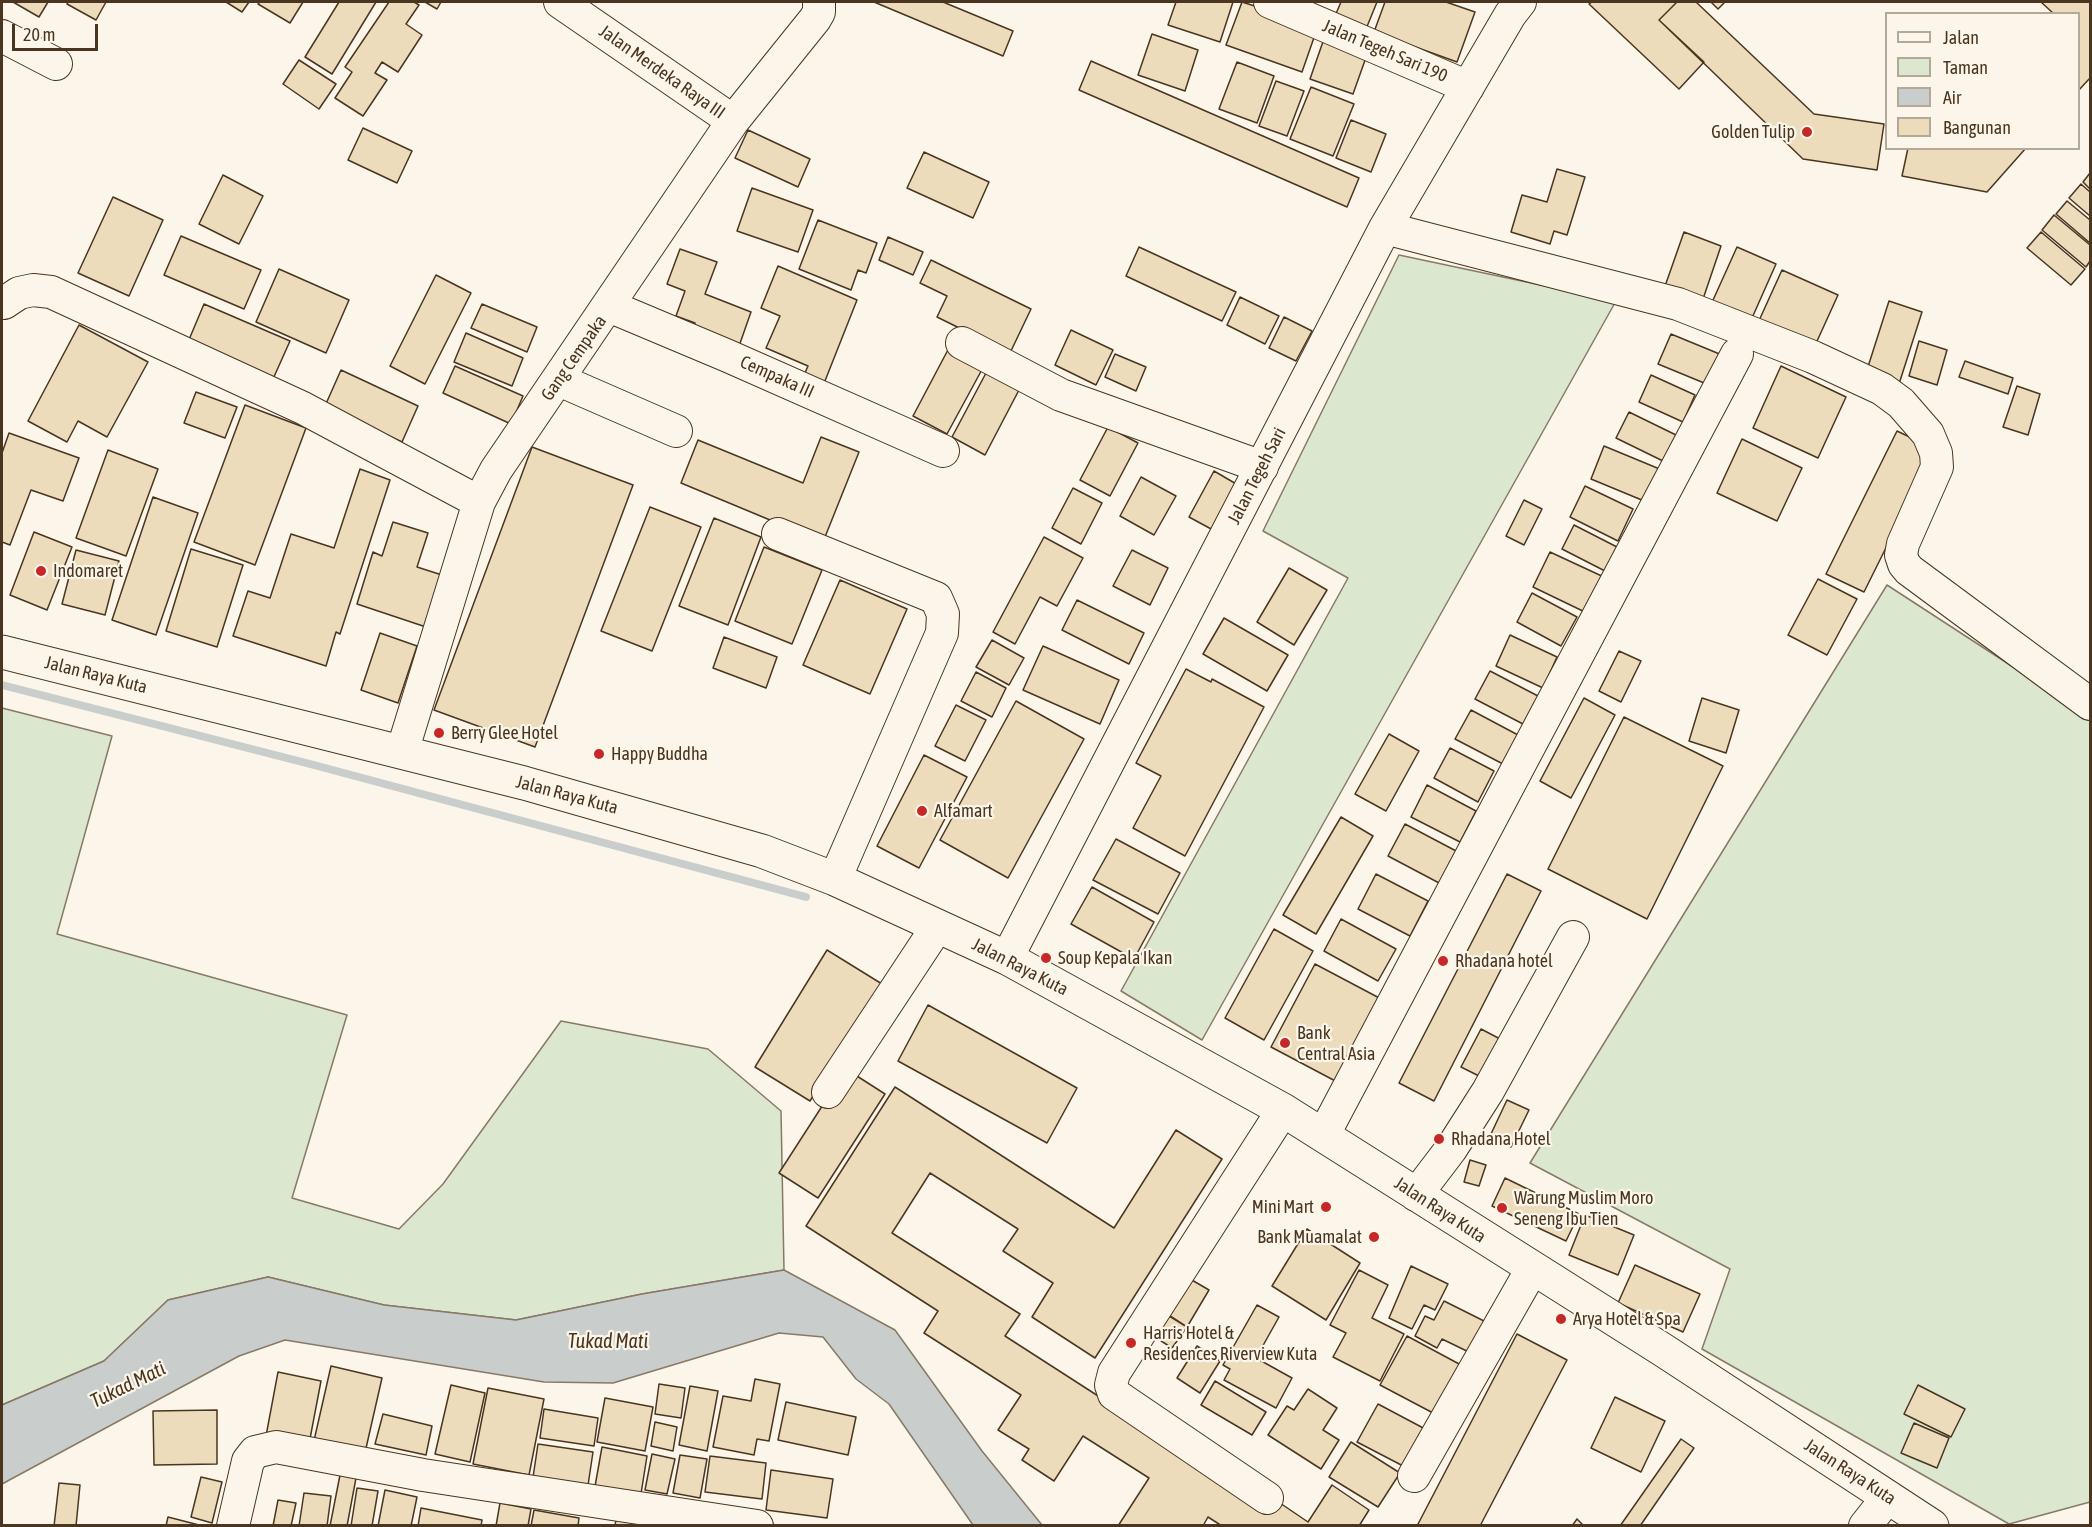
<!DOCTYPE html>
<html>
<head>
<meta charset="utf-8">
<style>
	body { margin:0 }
	#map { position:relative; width:2092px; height:1527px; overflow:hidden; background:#fbf6e9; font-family:"Asap Condensed",sans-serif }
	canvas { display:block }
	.frame { position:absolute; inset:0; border:3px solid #4a3520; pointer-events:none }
	.legend { position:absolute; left:1885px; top:12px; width:195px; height:138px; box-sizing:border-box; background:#fbf6e9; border:2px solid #b4a999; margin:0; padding:8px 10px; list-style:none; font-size:18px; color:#4a3520 }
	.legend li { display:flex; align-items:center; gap:12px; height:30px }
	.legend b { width:30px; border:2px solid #b4a999 }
	.scale { position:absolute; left:12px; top:24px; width:86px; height:27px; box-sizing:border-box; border:3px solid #4a3520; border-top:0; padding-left:8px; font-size:18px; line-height:21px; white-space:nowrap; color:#4a3520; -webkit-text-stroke:4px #fbf6e9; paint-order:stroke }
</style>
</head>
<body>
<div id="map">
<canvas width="2092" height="1527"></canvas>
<div class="frame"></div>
<ul class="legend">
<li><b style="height:8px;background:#fbf6e9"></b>Jalan</li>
<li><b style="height:16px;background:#dce7d0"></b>Taman</li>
<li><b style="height:16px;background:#c9cecd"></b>Air</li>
<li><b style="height:16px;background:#ecdcbc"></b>Bangunan</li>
</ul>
<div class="scale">20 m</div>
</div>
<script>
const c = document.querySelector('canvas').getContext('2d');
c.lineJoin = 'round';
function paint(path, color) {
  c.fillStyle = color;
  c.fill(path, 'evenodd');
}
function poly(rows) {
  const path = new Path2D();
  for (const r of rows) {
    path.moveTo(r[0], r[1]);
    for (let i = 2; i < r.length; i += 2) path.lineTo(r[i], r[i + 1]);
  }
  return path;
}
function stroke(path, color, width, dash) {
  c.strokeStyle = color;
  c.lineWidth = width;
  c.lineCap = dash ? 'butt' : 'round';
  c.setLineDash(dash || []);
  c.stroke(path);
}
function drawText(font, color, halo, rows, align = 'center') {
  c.font = font + ' "Asap Condensed",sans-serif';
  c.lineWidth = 4.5;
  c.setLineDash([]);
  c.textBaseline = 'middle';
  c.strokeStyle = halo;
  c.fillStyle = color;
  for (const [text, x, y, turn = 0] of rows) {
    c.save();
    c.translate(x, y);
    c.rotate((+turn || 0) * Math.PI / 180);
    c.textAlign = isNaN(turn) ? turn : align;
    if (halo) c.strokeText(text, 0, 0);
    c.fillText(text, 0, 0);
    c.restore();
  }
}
const green = poly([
	[1399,255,1616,301,1202,1040,1121,991,1348,578,1263,531,1399,255],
	[1887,585,2090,717,2090,1502,2009,1524,1702,1349,1730,1269,1530,1163,1887,585],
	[2,708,112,736,57,934,347,1015,292,1198,399,1229,443,1184,561,1021,708,1049,781,1111,784,1270,642,1294,516,1320,384,1305,268,1277,168,1300,104,1361,2,1405,2,708]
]);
paint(green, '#dce7d0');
stroke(green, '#887966', 1.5);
const water = poly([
	[784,1270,895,1330,982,1451,1042,1525,973,1525,889,1404,856,1379,823,1337,779,1333,613,1383,544,1382,285,1340,239,1356,2,1484,2,1405,104,1361,168,1300,268,1277,384,1305,516,1320,642,1294,784,1270]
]);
paint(water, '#c9cecd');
stroke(water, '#887966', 1.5);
stroke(poly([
	[2,685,314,765,806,897]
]), '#c9cecd', 8);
const building = poly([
	[13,2,48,2,39,17,13,2],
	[68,2,106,2,96,20,67,4,68,2],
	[226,2,249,2,242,12,226,2],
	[260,2,303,2,290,23,258,4,260,2],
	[339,2,376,2,332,74,305,57,339,2],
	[389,2,414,2,419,5,406,24,422,35,398,72,382,62,375,73,387,80,363,116,335,98,352,72,345,67,389,2],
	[425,2,441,2,437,9,425,2],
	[874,2,943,2,1013,31,1003,56,874,2],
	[1176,2,1233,2,1220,42,1168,25,1176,2],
	[1242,2,1318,26,1302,72,1226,45,1242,2],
	[1341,2,1377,2,1366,29,1335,16,1341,2],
	[1385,2,1446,2,1475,12,1457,62,1374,32,1385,2],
	[1592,2,1677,2,1659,20,1704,62,1679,89,1589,4,1592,2],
	[1677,2,1696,2,1814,114,1884,124,1877,170,1803,159,1659,20,1677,2],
	[1711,2,1725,2,1718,9,1711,2],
	[2041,2,2090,2,2090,78,2078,91,2078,14,2054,14,2041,2],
	[1326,33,1369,49,1353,94,1310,79,1326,33],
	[1152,34,1198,50,1185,91,1138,75,1152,34],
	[299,60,336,84,319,109,283,84,299,60],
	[1091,61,1359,178,1347,207,1079,90,1091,61],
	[1237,62,1274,76,1257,123,1219,109,1237,62],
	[1276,81,1304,91,1287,136,1259,126,1276,81],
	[1311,87,1354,104,1333,156,1290,139,1311,87],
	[1351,120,1386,134,1371,172,1336,158,1351,120],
	[363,128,412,151,397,183,348,160,363,128],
	[748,130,810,159,798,187,735,158,748,130],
	[1908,148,2026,148,1987,192,1902,176,1908,148],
	[924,152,989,182,973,218,907,188,924,152],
	[1557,169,1585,177,1567,235,1554,231,1550,244,1511,232,1522,195,1547,202,1557,169],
	[2090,173,2090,189,2083,182,2090,173],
	[223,175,263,196,239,244,199,224,223,175],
	[2081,184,2090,192,2090,216,2069,198,2081,184],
	[752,188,813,210,798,252,737,231,752,188],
	[113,197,163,220,129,296,78,273,113,197],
	[2067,201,2090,220,2090,243,2056,214,2067,201],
	[2054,215,2090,245,2090,261,2086,267,2042,230,2054,215],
	[818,220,877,243,866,273,858,270,851,290,799,269,818,220],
	[1684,232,1721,246,1702,302,1664,289,1684,232],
	[2041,232,2085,269,2071,285,2027,248,2041,232],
	[181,236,261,270,244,309,164,275,181,236],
	[888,237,923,252,913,275,879,260,888,237],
	[1139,247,1236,292,1222,321,1126,276,1139,247],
	[1737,247,1776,264,1748,327,1709,309,1737,247],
	[680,249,717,262,705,294,751,312,738,349,692,332,695,323,676,316,685,291,667,284,680,249],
	[931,260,1031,309,1010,353,937,317,947,296,920,283,931,260],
	[778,266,857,300,821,391,801,382,808,366,766,348,780,316,761,308,778,266],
	[279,269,349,300,326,353,256,322,279,269],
	[1782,270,1838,295,1813,350,1757,325,1782,270],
	[436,275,471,293,425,384,390,366,436,275],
	[1240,297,1279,316,1265,344,1227,325,1240,297],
	[1889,301,1922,312,1899,384,1866,373,1889,301],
	[204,304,290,341,273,379,188,342,204,304],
	[482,304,537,327,527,352,471,328,482,304],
	[1284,317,1312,331,1296,361,1269,348,1284,317],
	[79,325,148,362,107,437,78,421,67,442,28,421,79,325],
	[1071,330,1113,350,1096,385,1055,365,1071,330],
	[466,333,523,358,512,386,454,362,466,333],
	[1671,334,1722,355,1709,385,1658,364,1671,334],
	[1919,341,1947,350,1937,385,1909,376,1919,341],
	[950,346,985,364,947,434,913,416,950,346],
	[1115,354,1146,367,1136,391,1105,377,1115,354],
	[1965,361,2013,378,2008,394,1959,377,1965,361],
	[455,366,523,396,511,424,443,393,455,366],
	[1781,366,1846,397,1818,458,1753,428,1781,366],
	[341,370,418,406,402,442,325,406,341,370],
	[986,373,1019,390,985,455,952,437,986,373],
	[1651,375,1695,395,1683,422,1639,402,1651,375],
	[2017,386,2040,394,2028,435,2003,427,2017,386],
	[196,392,237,407,225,438,184,423,196,392],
	[245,405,306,428,255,565,194,542,245,405],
	[1629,412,1676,435,1663,461,1616,438,1629,412],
	[1108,427,1138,443,1110,496,1080,480,1108,427],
	[1897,431,1935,449,1864,592,1826,574,1897,431],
	[9,433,79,458,63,501,31,490,10,545,2,542,2,453,9,433],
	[821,437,859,452,823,542,681,483,698,440,803,483,821,437],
	[1742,439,1802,468,1777,521,1717,493,1742,439],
	[1604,446,1662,470,1649,503,1591,479,1604,446],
	[532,447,633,485,535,747,434,710,532,447],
	[108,450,158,469,126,556,76,538,108,450],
	[360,469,390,480,340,634,336,632,326,666,233,636,248,591,270,598,291,534,334,548,360,469],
	[1214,471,1238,485,1213,530,1189,517,1214,471],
	[1141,477,1176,496,1154,535,1120,516,1141,477],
	[1585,486,1633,509,1618,541,1570,517,1585,486],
	[1073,488,1102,503,1081,544,1052,528,1073,488],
	[153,497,198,513,156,635,112,620,153,497],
	[1524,500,1542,509,1524,545,1506,536,1524,500],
	[650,507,701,527,652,651,601,631,650,507],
	[714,518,761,537,728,625,679,606,714,518],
	[393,522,428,533,417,567,442,575,426,627,357,604,373,552,382,556,393,522],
	[1574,525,1617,547,1605,571,1562,549,1574,525],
	[34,532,72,547,47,610,10,595,34,532],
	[1044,537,1083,558,1057,606,1040,597,1015,644,993,632,1044,537],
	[764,547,822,570,792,644,735,621,764,547],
	[191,549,243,565,217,647,166,631,191,549],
	[76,550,119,561,105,615,62,604,76,550],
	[1132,550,1168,568,1150,605,1113,586,1132,550],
	[1550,552,1606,578,1589,614,1533,587,1550,552],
	[1289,568,1327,590,1294,645,1257,622,1289,568],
	[1818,579,1857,599,1827,655,1788,635,1818,579],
	[840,580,907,609,870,694,803,665,840,580],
	[1532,593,1577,617,1561,646,1517,622,1532,593],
	[1077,600,1144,633,1129,664,1062,630,1077,600],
	[1224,618,1288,655,1267,691,1203,654,1224,618],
	[380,633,417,646,398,703,361,690,380,633],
	[1510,635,1557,657,1543,688,1496,666,1510,635],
	[724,637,777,657,766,688,713,668,724,637],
	[992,640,1024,658,1009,685,976,667,992,640],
	[1043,646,1119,680,1100,724,1023,690,1043,646],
	[1619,651,1641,661,1621,702,1599,691,1619,651],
	[1186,669,1211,682,1212,679,1264,707,1185,856,1133,828,1161,776,1136,763,1186,669],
	[1490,671,1538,696,1523,724,1475,699,1490,671],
	[976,672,1006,688,992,717,961,701,976,672],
	[1584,698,1615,715,1571,798,1540,781,1584,698],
	[1702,698,1739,710,1726,753,1689,741,1702,698],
	[1016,701,1084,739,1008,878,940,840,1016,701],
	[956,705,986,720,965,761,935,746,956,705],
	[1471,710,1518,735,1503,764,1455,739,1471,710],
	[1624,717,1723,766,1647,919,1548,869,1624,717],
	[1389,734,1419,751,1386,811,1355,794,1389,734],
	[1450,748,1494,771,1478,802,1434,778,1450,748],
	[924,755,967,777,919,868,877,846,924,755],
	[1427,785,1476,811,1460,842,1411,817,1427,785],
	[1341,817,1373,836,1316,934,1283,915,1341,817],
	[1405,824,1458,852,1441,884,1388,856,1405,824],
	[1116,839,1180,873,1158,914,1093,880,1116,839],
	[1376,874,1428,901,1410,936,1358,909,1376,874],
	[1507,874,1541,891,1434,1101,1399,1083,1507,874],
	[1092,887,1154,922,1134,959,1071,924,1092,887],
	[1341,919,1396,949,1378,981,1324,951,1341,919],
	[1274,929,1313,951,1264,1040,1225,1018,1274,929],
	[827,950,882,984,810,1101,755,1067,827,950],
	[1315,964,1385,1001,1341,1084,1271,1047,1315,964],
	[928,1005,1077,1088,1047,1143,898,1061,928,1005],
	[1481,1029,1504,1041,1485,1079,1461,1067,1481,1029],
	[846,1069,885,1094,818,1198,779,1173,846,1069],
	[895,1087,1114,1228,1176,1130,1222,1159,1095,1358,1032,1317,1053,1283,1003,1251,1018,1229,930,1173,892,1233,1020,1314,1005,1336,1272,1508,1277,1501,1308,1522,1332,1485,1369,1510,1359,1526,1222,1526,1208,1517,1203,1526,1118,1526,1149,1478,1083,1436,1054,1481,1022,1460,1029,1449,998,1430,1021,1395,924,1333,938,1311,806,1226,895,1087],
	[1507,1100,1529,1110,1511,1147,1490,1136,1507,1100],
	[1470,1160,1486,1165,1479,1186,1464,1182,1470,1160],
	[1505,1178,1579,1214,1566,1241,1492,1206,1505,1178],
	[1585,1215,1634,1235,1618,1275,1569,1255,1585,1215],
	[1307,1229,1360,1263,1326,1320,1272,1286,1307,1229],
	[1635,1265,1700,1294,1683,1332,1618,1303,1635,1265],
	[1411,1266,1448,1284,1435,1310,1424,1305,1412,1329,1389,1318,1411,1266],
	[1359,1270,1388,1285,1372,1318,1404,1334,1380,1381,1333,1357,1346,1333,1330,1325,1359,1270],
	[1185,1276,1209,1290,1187,1327,1164,1312,1185,1276],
	[1444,1301,1490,1324,1475,1355,1442,1339,1437,1348,1415,1336,1425,1316,1434,1320,1444,1301],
	[1257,1305,1279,1317,1256,1358,1292,1378,1276,1408,1224,1380,1230,1369,1223,1365,1257,1305],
	[1166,1314,1187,1327,1172,1348,1152,1335,1166,1314],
	[1517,1334,1567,1360,1480,1526,1417,1526,1517,1334],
	[1407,1336,1461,1365,1435,1414,1380,1385,1407,1336],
	[1197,1346,1220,1361,1200,1393,1177,1378,1197,1346],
	[331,1366,382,1378,364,1457,313,1445,331,1366],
	[278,1372,321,1381,309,1444,266,1436,278,1372],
	[755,1379,780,1384,769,1441,757,1439,754,1455,713,1447,723,1396,751,1401,755,1379],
	[1215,1381,1266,1412,1252,1435,1201,1405,1215,1381],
	[659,1384,685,1388,681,1418,655,1414,659,1384],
	[451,1385,485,1393,470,1462,435,1454,451,1385],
	[1918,1385,1965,1409,1951,1437,1904,1414,1918,1385],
	[690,1386,718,1391,707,1451,679,1445,690,1386],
	[488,1388,544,1399,529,1475,473,1464,488,1388],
	[1308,1389,1337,1408,1323,1430,1339,1440,1321,1469,1268,1435,1287,1406,1294,1410,1308,1389],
	[1615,1397,1665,1421,1641,1472,1591,1448,1615,1397],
	[605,1398,653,1407,645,1451,597,1442,605,1398],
	[786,1402,856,1417,848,1455,778,1440,786,1402],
	[1378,1404,1427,1430,1407,1468,1357,1442,1378,1404],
	[544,1409,598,1418,594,1446,540,1438,544,1409],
	[217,1410,217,1464,154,1465,153,1411,217,1410],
	[383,1414,432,1426,426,1455,375,1444,383,1414],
	[655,1422,677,1427,673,1451,651,1446,655,1422],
	[1914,1423,1949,1438,1937,1468,1901,1453,1914,1423],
	[1681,1439,1694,1448,1640,1526,1620,1526,1681,1439],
	[1351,1442,1400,1473,1378,1507,1329,1477,1351,1442],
	[538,1444,593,1452,587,1492,532,1484,538,1444],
	[602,1447,647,1456,640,1500,594,1492,602,1447],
	[652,1454,675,1459,667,1494,645,1490,652,1454],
	[680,1455,707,1459,700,1498,673,1493,680,1455],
	[710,1456,766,1463,762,1499,705,1492,710,1456],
	[771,1470,833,1479,827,1518,766,1510,771,1470],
	[340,1475,356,1478,347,1526,330,1526,340,1475],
	[201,1477,222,1482,212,1523,191,1517,201,1477],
	[59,1483,80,1485,76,1526,54,1526,59,1483],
	[357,1488,378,1491,372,1526,351,1526,357,1488],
	[385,1490,417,1497,411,1526,378,1526,385,1490],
	[304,1493,331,1496,327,1526,299,1526,304,1493],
	[278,1500,296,1503,291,1526,273,1526,278,1500],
	[500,1503,531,1509,528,1526,496,1526,500,1503],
	[421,1508,482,1520,481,1526,418,1526,421,1508],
	[534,1510,579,1518,578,1526,531,1526,534,1510],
	[617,1513,671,1526,615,1526,617,1513],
	[168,1517,199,1525,166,1526,168,1517],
	[1577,1519,1584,1526,1572,1526,1577,1519]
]);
paint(building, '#ecdcbc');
stroke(building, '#4a3520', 1.5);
const minor = poly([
	[560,2,733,121],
	[1270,2,1468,87],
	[2,36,56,64],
	[1385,228,1678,304,1813,357,1882,389,1901,403,1928,434,1936,453,1937,467,1903,544,1901,555,1904,564,1909,570,2090,704],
	[4,303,19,293,33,290,51,292,303,408,479,502],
	[609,306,728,356,943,451],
	[962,343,1061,395,1262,467],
	[559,380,676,431],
	[778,534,936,598,943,614,942,633,835,879],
	[402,752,479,502,496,470,733,121,815,19,819,12,819,2],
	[1007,958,1385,228,1510,15,1520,2],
	[828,1092,937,927],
	[1324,1134,1737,354],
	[1416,1195,1451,1149,1488,1091,1573,937],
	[1414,1476,1532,1269],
	[1267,1498,1114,1394,1111,1385,1114,1373,1283,1110],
	[233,1526,248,1461,255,1452,276,1447,423,1475,757,1526],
	[1865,1526,1888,1497]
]);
const major = poly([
	[2,652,524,783,762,851,835,879,1007,958,1283,1110,1663,1350,1932,1526]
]);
stroke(minor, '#4a3520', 34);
stroke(major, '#4a3520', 35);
stroke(minor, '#fbf6e9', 32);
stroke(major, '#fbf6e9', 33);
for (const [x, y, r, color] of [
	[1807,132,6,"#c62828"],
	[41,571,6,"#c62828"],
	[439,733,6,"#c62828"],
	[599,754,6,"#c62828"],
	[922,811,6,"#c62828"],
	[1046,958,6,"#c62828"],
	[1443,961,6,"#c62828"],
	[1285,1043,6,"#c62828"],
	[1439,1139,6,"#c62828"],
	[1326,1207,6,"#c62828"],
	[1502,1208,6,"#c62828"],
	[1374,1237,6,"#c62828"],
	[1561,1319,6,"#c62828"],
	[1131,1343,6,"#c62828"]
]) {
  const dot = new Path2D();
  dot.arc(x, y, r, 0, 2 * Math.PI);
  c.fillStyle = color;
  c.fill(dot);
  stroke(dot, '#fbf6e9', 2);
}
drawText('18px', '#4a3520', '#fbf6e9', [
	["Jalan Tegeh Sari 190",1385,51,23],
	["Jalan Merdeka Raya III",662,72,35],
	["Gang Cempaka",574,358,-55],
	["Cempaka III",777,377,24],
	["Jalan Tegeh Sari",1257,476,-63],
	["Jalan Raya Kuta",96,675,14],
	["Jalan Raya Kuta",567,795,15],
	["Jalan Raya Kuta",1020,967,27],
	["Jalan Raya Kuta",1440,1210,33],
	["Jalan Raya Kuta",1850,1472,33]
]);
drawText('18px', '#4a3520', '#fbf6e9', [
	["Golden Tulip",1795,132,"right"],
	["Indomaret",53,571],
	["Berry Glee Hotel",451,733],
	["Happy Buddha",611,754],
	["Alfamart",934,811],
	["Soup Kepala Ikan",1058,958],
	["Rhadana hotel",1455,961],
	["Bank",1297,1033],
	["Central Asia",1297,1054],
	["Rhadana Hotel",1451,1139],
	["Warung Muslim Moro",1514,1198],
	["Seneng Ibu Tien",1514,1219],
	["Mini Mart",1314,1207,"right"],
	["Bank Muamalat",1362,1237,"right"],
	["Arya Hotel & Spa",1573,1319],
	["Harris Hotel &",1143,1333],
	["Residences Riverview Kuta",1143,1354]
], 'left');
drawText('italic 20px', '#4a3520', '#fbf6e9', [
	["Tukad Mati",608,1342],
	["Tukad Mati",128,1385,-26]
]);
</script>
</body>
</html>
